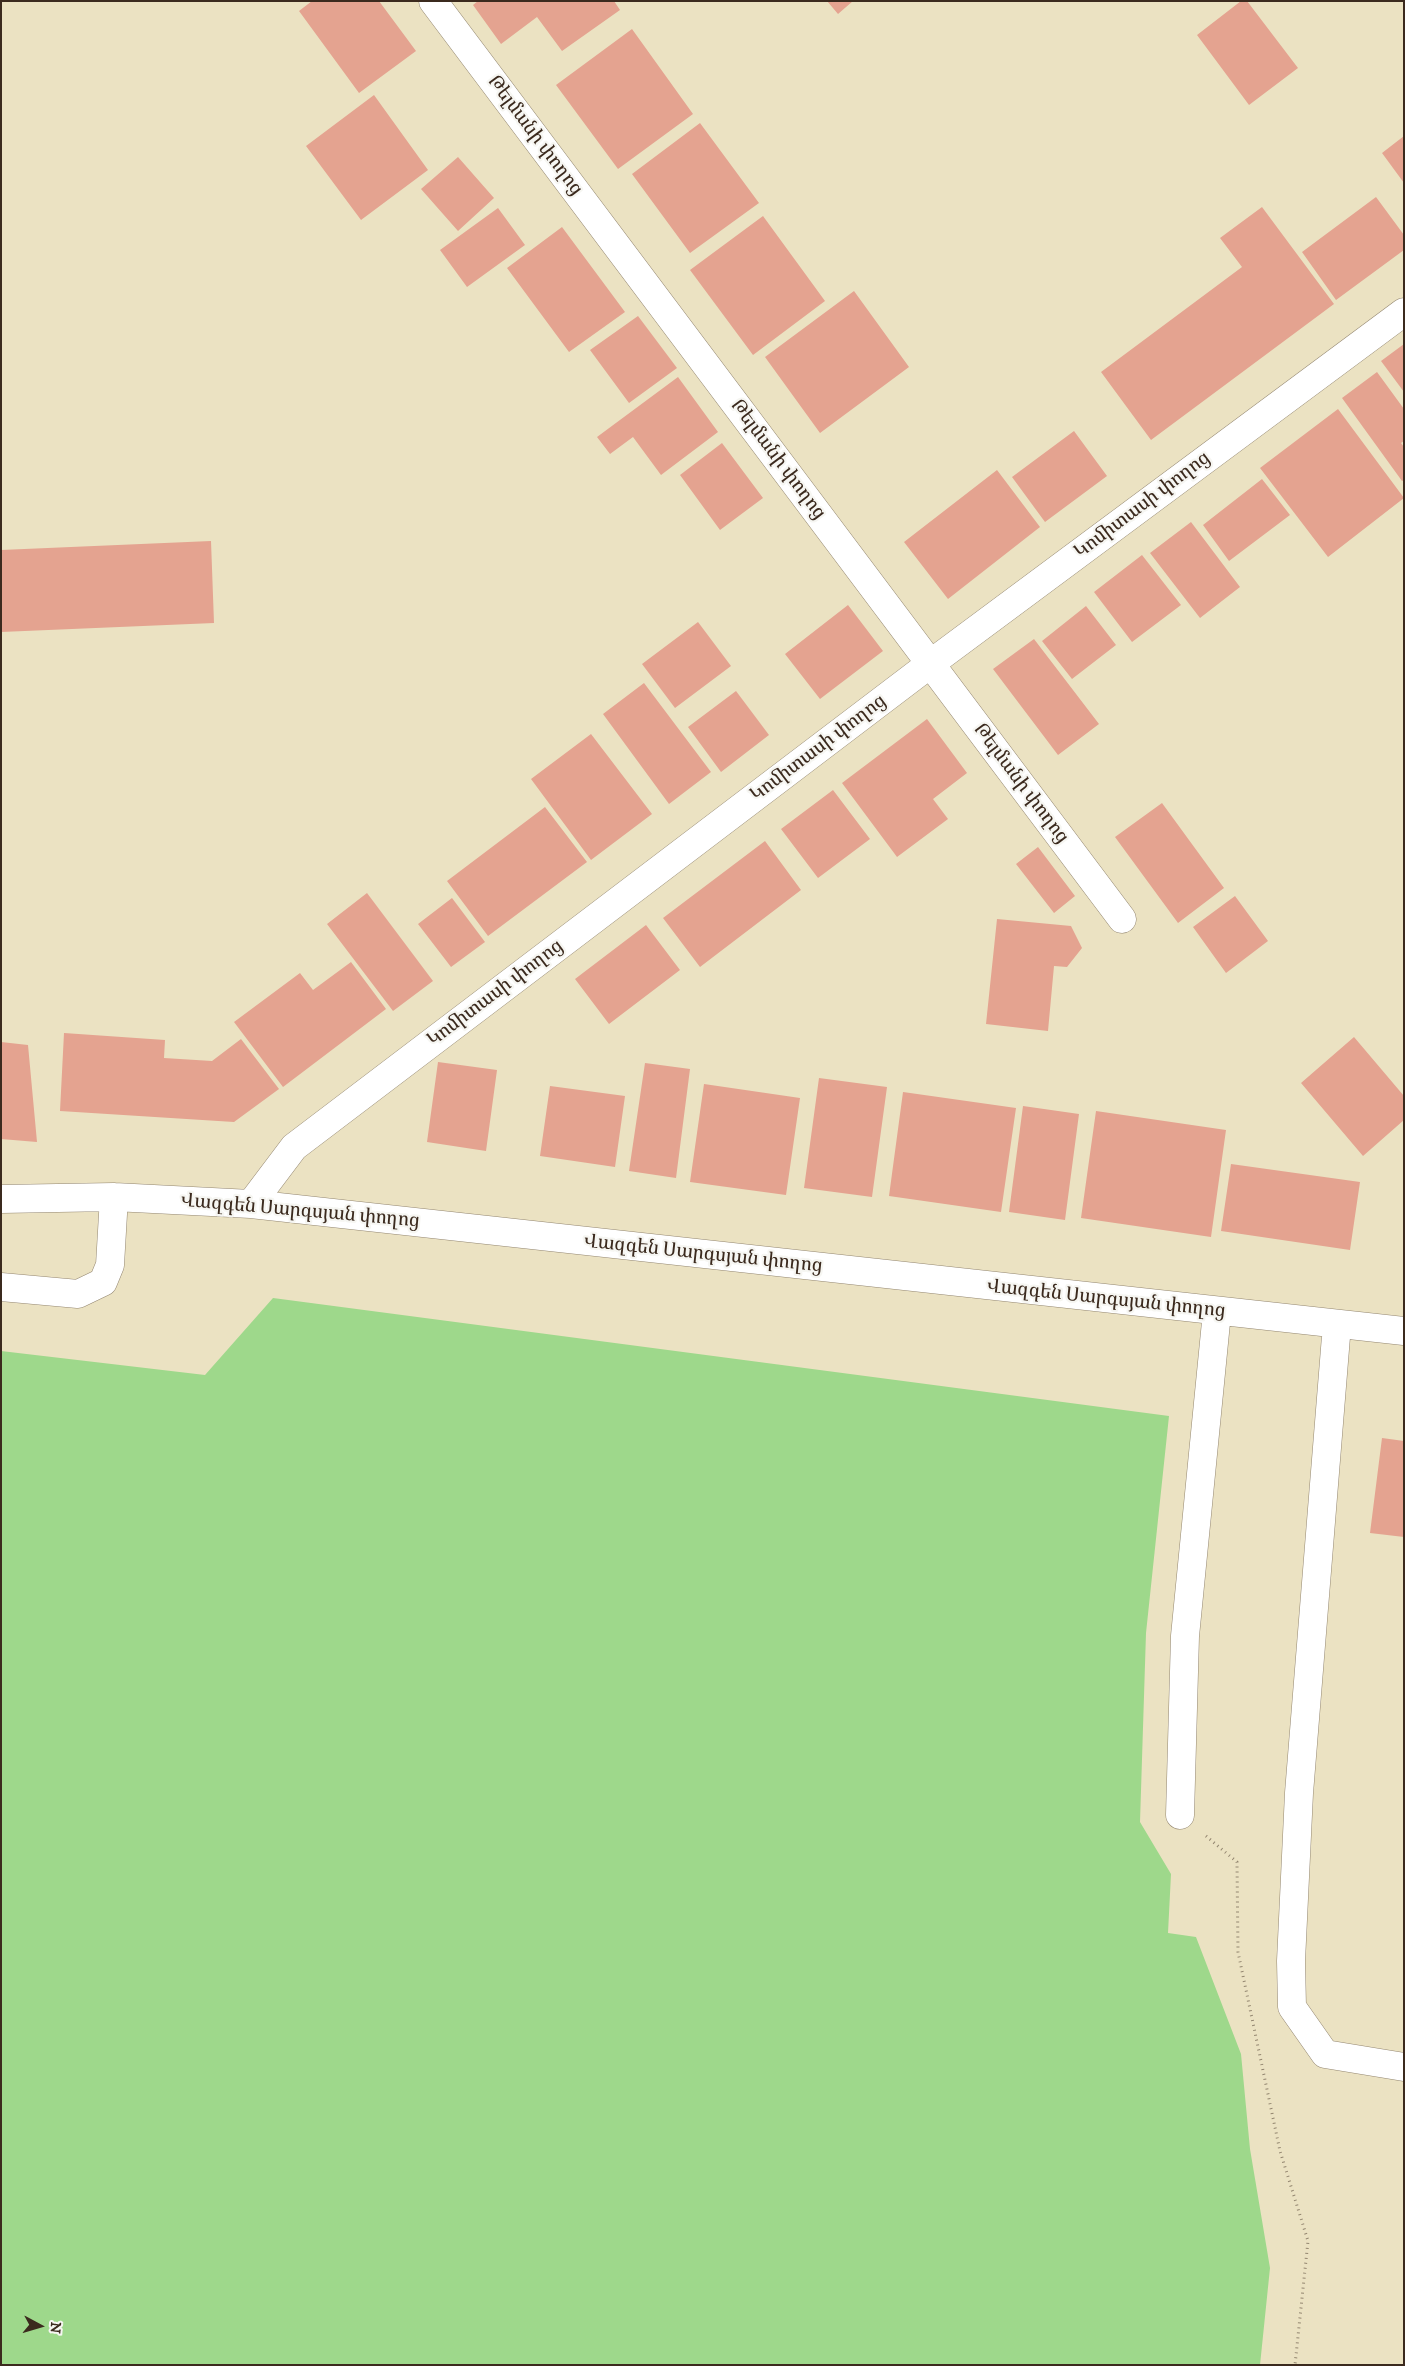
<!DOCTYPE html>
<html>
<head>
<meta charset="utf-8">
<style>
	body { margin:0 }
	#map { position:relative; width:1405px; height:2366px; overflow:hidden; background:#ebe2c2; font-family:"IM FELL DW Pica",serif }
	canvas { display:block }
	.frame { position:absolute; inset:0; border:2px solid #3b2a1e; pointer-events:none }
	.north { position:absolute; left:15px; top:2301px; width:50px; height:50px; -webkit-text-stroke:4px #f6f6f2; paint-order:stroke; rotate:96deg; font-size:14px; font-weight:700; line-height:20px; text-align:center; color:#3b2a1e }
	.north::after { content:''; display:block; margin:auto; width:18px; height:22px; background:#3b2a1e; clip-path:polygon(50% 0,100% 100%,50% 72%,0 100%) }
</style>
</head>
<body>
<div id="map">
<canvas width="1405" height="2366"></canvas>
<div class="frame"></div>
<div class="north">N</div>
</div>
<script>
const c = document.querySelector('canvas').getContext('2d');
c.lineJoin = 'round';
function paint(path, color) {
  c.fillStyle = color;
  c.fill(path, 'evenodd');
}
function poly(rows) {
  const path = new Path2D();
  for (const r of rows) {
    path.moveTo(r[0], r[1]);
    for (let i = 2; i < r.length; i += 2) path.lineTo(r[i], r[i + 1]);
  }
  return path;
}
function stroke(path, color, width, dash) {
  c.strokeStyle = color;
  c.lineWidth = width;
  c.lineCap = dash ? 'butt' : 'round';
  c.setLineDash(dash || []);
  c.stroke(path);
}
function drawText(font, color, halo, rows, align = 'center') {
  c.font = font + ' "IM FELL DW Pica","Noto Serif Armenian",serif';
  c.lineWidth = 4.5;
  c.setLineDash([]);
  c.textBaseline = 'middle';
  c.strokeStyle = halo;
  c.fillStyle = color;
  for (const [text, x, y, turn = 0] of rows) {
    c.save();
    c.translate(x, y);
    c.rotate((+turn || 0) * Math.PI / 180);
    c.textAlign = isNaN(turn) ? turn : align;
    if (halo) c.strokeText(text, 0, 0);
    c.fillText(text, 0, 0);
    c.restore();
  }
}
paint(poly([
	[273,1298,1169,1416,1146,1633,1140,1822,1171,1874,1168,1933,1196,1937,1241,2054,1250,2149,1270,2268,1260,2365,1,2365,1,1351,205,1375]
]), '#9ed88b');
paint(poly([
	[312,1,379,1,416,51,359,93,299,11],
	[478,1,614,1,620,10,562,51,537,17,501,44,473,5],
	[827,1,853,1,838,14],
	[1241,1,1247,1,1298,68,1249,105,1197,35],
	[632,29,693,114,618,169,556,85],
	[374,95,428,170,361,220,306,146],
	[700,123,759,203,690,253,632,174],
	[1404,136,1404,183,1382,153],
	[458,157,494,198,458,231,421,189],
	[1376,197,1404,235,1404,250,1336,300,1302,252],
	[1262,207,1334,304,1151,440,1101,372,1242,267,1220,238],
	[498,208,525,245,467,287,440,250],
	[763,216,825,301,753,355,690,270],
	[562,227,625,312,569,352,507,268],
	[854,291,909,367,820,433,765,357],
	[638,316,677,368,629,403,590,350],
	[1404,344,1404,392,1381,361],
	[1377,372,1404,409,1404,441,1401,443,1404,447,1404,480,1402,481,1342,398],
	[678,377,718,432,661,475,633,437,610,454,597,437],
	[1338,409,1404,498,1328,557,1260,468],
	[1074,431,1107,476,1045,522,1012,477],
	[722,443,763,498,720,530,680,475],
	[997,470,1040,527,948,599,904,542],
	[1262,479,1290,515,1229,561,1203,525],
	[1191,522,1240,587,1200,618,1150,553],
	[211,541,214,623,1,632,1,550],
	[1142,555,1181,605,1132,642,1094,592],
	[848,605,883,651,820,699,785,654],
	[1086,606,1116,645,1072,679,1042,641],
	[698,622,731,666,675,708,642,664],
	[1034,639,1099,724,1058,755,993,669],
	[644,683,711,772,669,804,603,714],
	[736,691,769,735,721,772,688,727],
	[927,719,967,773,933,799,948,819,897,857,842,783],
	[591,734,652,814,591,860,531,779],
	[833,790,870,839,818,878,781,829],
	[1162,803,1224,888,1178,923,1115,837],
	[545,807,587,862,488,936,447,881],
	[765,841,801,890,700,967,663,918],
	[1038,847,1075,896,1054,913,1016,864],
	[367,893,433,981,393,1011,327,924],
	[1235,896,1268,941,1226,973,1193,927],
	[452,898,485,942,451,967,418,924],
	[997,919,1071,926,1082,948,1067,967,1054,966,1048,1031,986,1024],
	[646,925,680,970,609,1024,575,979],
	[351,962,386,1009,283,1087,234,1022,300,973,313,990],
	[64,1033,165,1040,164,1058,212,1061,241,1039,279,1089,234,1122,60,1111],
	[1354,1037,1404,1096,1404,1120,1363,1156,1301,1083],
	[1,1042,28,1045,37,1142,1,1139],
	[438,1062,497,1070,486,1151,427,1142],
	[645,1063,690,1069,676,1178,629,1171],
	[819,1078,887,1087,872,1197,804,1188],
	[704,1084,800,1098,786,1195,690,1182],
	[550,1086,625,1096,615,1167,540,1156],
	[903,1092,1016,1108,1001,1212,889,1196],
	[1023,1106,1079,1114,1065,1220,1009,1212],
	[1096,1111,1226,1130,1211,1237,1081,1218],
	[1231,1164,1360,1182,1350,1250,1221,1231],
	[1382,1438,1404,1441,1404,1537,1370,1533]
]), '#e4a390');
const minor = poly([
	[433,1,1122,919],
	[1,1199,114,1197,251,1204,1404,1331],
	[251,1204,294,1147,930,664,1404,312],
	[1,1287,78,1294,103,1282,110,1265,114,1197],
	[1337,1324,1299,1793,1291,1961,1292,2007,1325,2054,1404,2067],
	[1180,1815,1185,1636,1217,1312]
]);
stroke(minor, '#938670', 29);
stroke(poly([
	[1206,1836,1237,1862,1238,1952,1280,2151,1308,2241,1295,2365]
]), '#938670', 3, [1, 4]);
stroke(minor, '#fff', 28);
drawText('19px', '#3b2a1e', '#f6f6f2', [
	["Թելմանի փողոց",534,136,53],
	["Թելմանի փողոց",777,460,53],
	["Կոմիտասի փողոց",1143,506,-37],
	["Կոմիտասի փողոց",819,749,-37],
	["Թելմանի փողոց",1020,784,53],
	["Կոմիտասի փողոց",496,994,-37],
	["Վազգեն Սարգսյան փողոց",300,1212,5],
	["Վազգեն Սարգսյան փողոց",703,1255,6],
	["Վազգեն Սարգսյան փողոց",1106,1300,6]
]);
</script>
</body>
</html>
